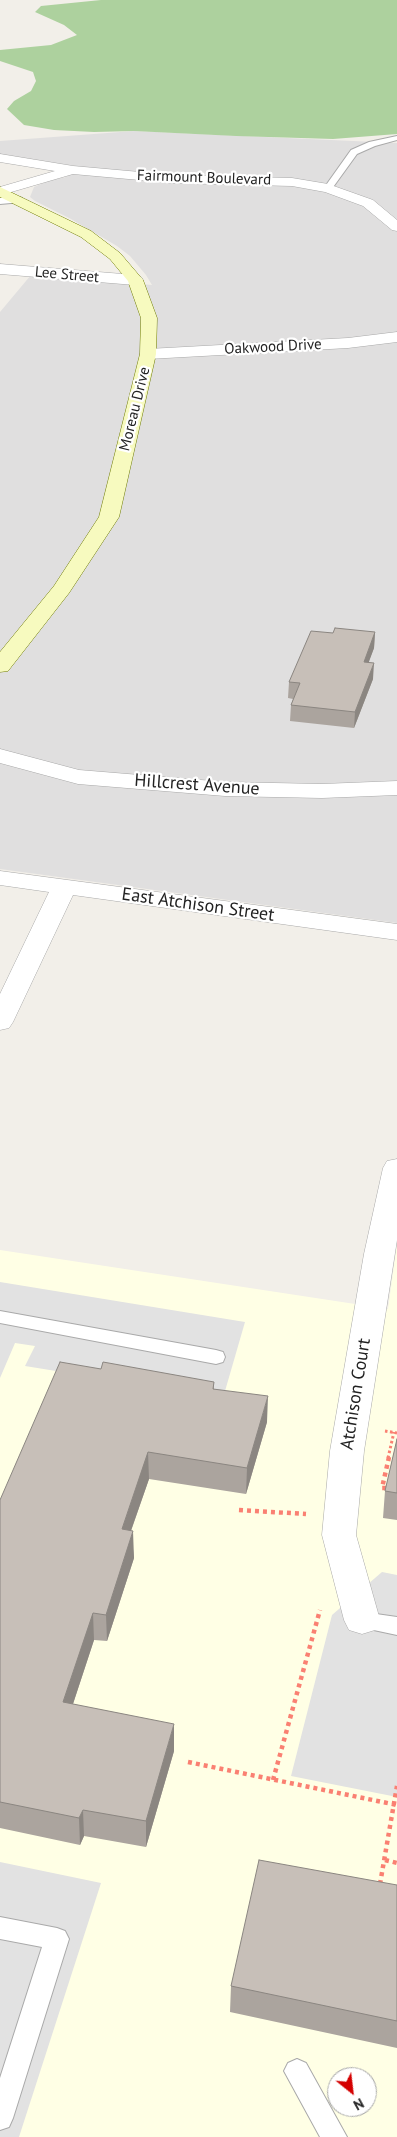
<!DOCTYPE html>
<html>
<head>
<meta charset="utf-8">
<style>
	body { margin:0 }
	#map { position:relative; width:397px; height:2137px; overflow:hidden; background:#f2efe9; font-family:"PT Sans",sans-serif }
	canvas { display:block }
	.north { position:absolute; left:327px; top:2067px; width:50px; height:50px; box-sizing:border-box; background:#fff; border:1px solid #a7a7a7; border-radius:50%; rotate:151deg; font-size:14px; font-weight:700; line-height:20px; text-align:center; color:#222 }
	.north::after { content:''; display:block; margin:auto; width:18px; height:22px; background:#d40000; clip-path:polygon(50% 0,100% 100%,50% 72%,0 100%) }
</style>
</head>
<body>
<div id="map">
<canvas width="397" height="2137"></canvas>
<div class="north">N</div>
</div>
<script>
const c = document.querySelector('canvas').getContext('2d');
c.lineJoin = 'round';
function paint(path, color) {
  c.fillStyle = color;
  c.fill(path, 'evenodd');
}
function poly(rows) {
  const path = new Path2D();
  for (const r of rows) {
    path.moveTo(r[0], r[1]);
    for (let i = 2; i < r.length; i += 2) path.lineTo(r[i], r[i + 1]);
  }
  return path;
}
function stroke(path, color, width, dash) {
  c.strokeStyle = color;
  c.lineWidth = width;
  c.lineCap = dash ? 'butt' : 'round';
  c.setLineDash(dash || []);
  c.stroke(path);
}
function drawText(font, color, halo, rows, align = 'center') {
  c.font = font + ' "PT Sans",sans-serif';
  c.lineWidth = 4.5;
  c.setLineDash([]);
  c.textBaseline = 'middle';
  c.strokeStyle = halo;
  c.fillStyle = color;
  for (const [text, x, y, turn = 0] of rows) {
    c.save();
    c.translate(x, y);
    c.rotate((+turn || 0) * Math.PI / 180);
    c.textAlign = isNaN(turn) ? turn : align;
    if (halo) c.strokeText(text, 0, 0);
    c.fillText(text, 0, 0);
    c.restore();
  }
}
paint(poly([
	[134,131,397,143,397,923,0,869,0,312,31,275,152,285,146,275,130,256,117,246,71,219,35,201,30,197,34,187,50,180,66,177,74,166,0,154,0,141]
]), '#e0dfdf');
paint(poly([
	[397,1244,397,2137,0,2137,0,1250,388,1309],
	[337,2077,367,2077,367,2107,337,2107]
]), '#ffffe5');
paint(poly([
	[101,0,397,0,397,134,333,139,236,136,134,131,94,132,54,130,24,125,7,109,14,101,31,91,36,81,33,72,0,61,0,50,51,45,77,35,64,25,35,12,41,6]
]), '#add19e');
paint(poly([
	[0,1282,245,1322,223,1398,25,1366,35,1346,15,1343,0,1378],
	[382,1572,397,1575,397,1797,291,1776,332,1615],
	[0,1862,101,1883,19,2137,0,2137]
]), '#e2e2e2');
const lane = poly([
	[397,136,397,140,375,146,357,154,331,190,325,190,324,188,351,150,369,142,397,136],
	[19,197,22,198,22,202,0,204,0,198,19,197],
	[0,1311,216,1350,223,1352,225,1357,223,1362,216,1364,0,1323,0,1311],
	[362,1612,397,1617,397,1635,355,1626,351,1620,355,1614,362,1612],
	[0,1917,57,1928,65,1931,69,1939,13,2118,9,2127,0,2130,0,2078,42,1947,0,1939,0,1917],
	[297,2059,306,2063,347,2137,320,2137,284,2071,288,2063,297,2059]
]);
const street = poly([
	[0,154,73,166,173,175,292,178,328,184,373,200,397,220,397,231,392,230,363,206,325,192,292,186,173,183,73,174,1,195,0,187,55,171,0,162,0,154],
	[0,264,135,275,141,277,143,280,141,283,135,285,0,274,0,264],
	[397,332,397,342,348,348,148,359,142,358,140,354,142,350,148,349,348,338,397,332],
	[0,749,79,770,225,782,322,784,397,781,397,795,322,798,225,796,78,784,0,763,0,749],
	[0,871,397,924,397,940,73,895,13,1022,9,1028,0,1030,0,994,49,892,0,885,0,871],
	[397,1159,397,1240,364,1451,356,1535,380,1620,375,1630,362,1634,349,1630,344,1620,322,1535,330,1451,364,1254,383,1168,387,1161,397,1159]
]);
const secondary = poly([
	[0,187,91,231,120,253,143,280,157,318,156,354,119,517,69,593,8,671,0,672,0,652,54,586,99,517,140,354,141,318,128,281,110,259,81,237,0,197,0,187]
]);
stroke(lane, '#a9a9a9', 2);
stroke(street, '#a9a9a9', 1);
stroke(secondary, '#707d05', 1);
stroke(poly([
	[385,1431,397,1433],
	[388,1458,394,1432]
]), '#fa8072', 3, [2.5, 2.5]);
stroke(poly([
	[389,1457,382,1488,389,1488],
	[239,1510,306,1514],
	[188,1762,397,1805],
	[273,1780,320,1610],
	[385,1860,397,1863],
	[380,1884,397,1786]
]), '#fa8072', 4.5, [4, 4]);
paint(lane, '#fff');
paint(street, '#fff');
paint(secondary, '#f7fabf');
paint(poly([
	[375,632,374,648,368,663,373,679,354,728,290,721,291,705,293,699,288,698,289,682],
	[214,1382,214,1389,267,1422,246,1494,149,1479,131,1531,134,1558,107,1641,94,1640,73,1704,174,1751,146,1847,84,1836,80,1845,0,1828,0,1500],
	[397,1439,397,1520,383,1518,385,1491],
	[397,1885,397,2048,230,2012,231,1986]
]), '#aba49e');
paint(poly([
	[375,632,374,648,363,678,364,662],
	[374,663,373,679,354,728,355,712],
	[268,1396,267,1422,246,1494,247,1468],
	[148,1452,149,1479,122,1556,122,1529],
	[133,1531,134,1558,107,1641,106,1615],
	[93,1613,94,1640,65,1728,63,1702],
	[174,1724,174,1751,146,1847,146,1821],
	[83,1810,84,1836,80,1845,79,1818]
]), '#8b8681');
const building = poly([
	[335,628,375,632,364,662,374,663,355,712,291,705,300,683,289,682,311,631,333,633,335,628],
	[60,1362,101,1369,103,1362,214,1382,213,1389,268,1396,247,1468,148,1452,122,1529,133,1531,106,1615,93,1613,63,1702,174,1724,146,1821,83,1810,79,1818,0,1802,0,1500,60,1362],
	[397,1439,397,1493,385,1491,397,1439],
	[259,1860,397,1885,397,2021,231,1986,259,1860]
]);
paint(building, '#c7bfb8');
stroke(building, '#8b8681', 1);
drawText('15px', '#222', '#fff', [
	["Fairmount Boulevard",204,178,2],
	["Lee Street",67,275,5],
	["Oakwood Drive",273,347,-3],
	["Moreau Drive",135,409,-76]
]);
drawText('18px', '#222', '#fff', [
	["Hillcrest Avenue",197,785,4],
	["East Atchison Street",198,905,8],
	["Atchison Court",356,1394,-81]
]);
</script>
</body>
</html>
